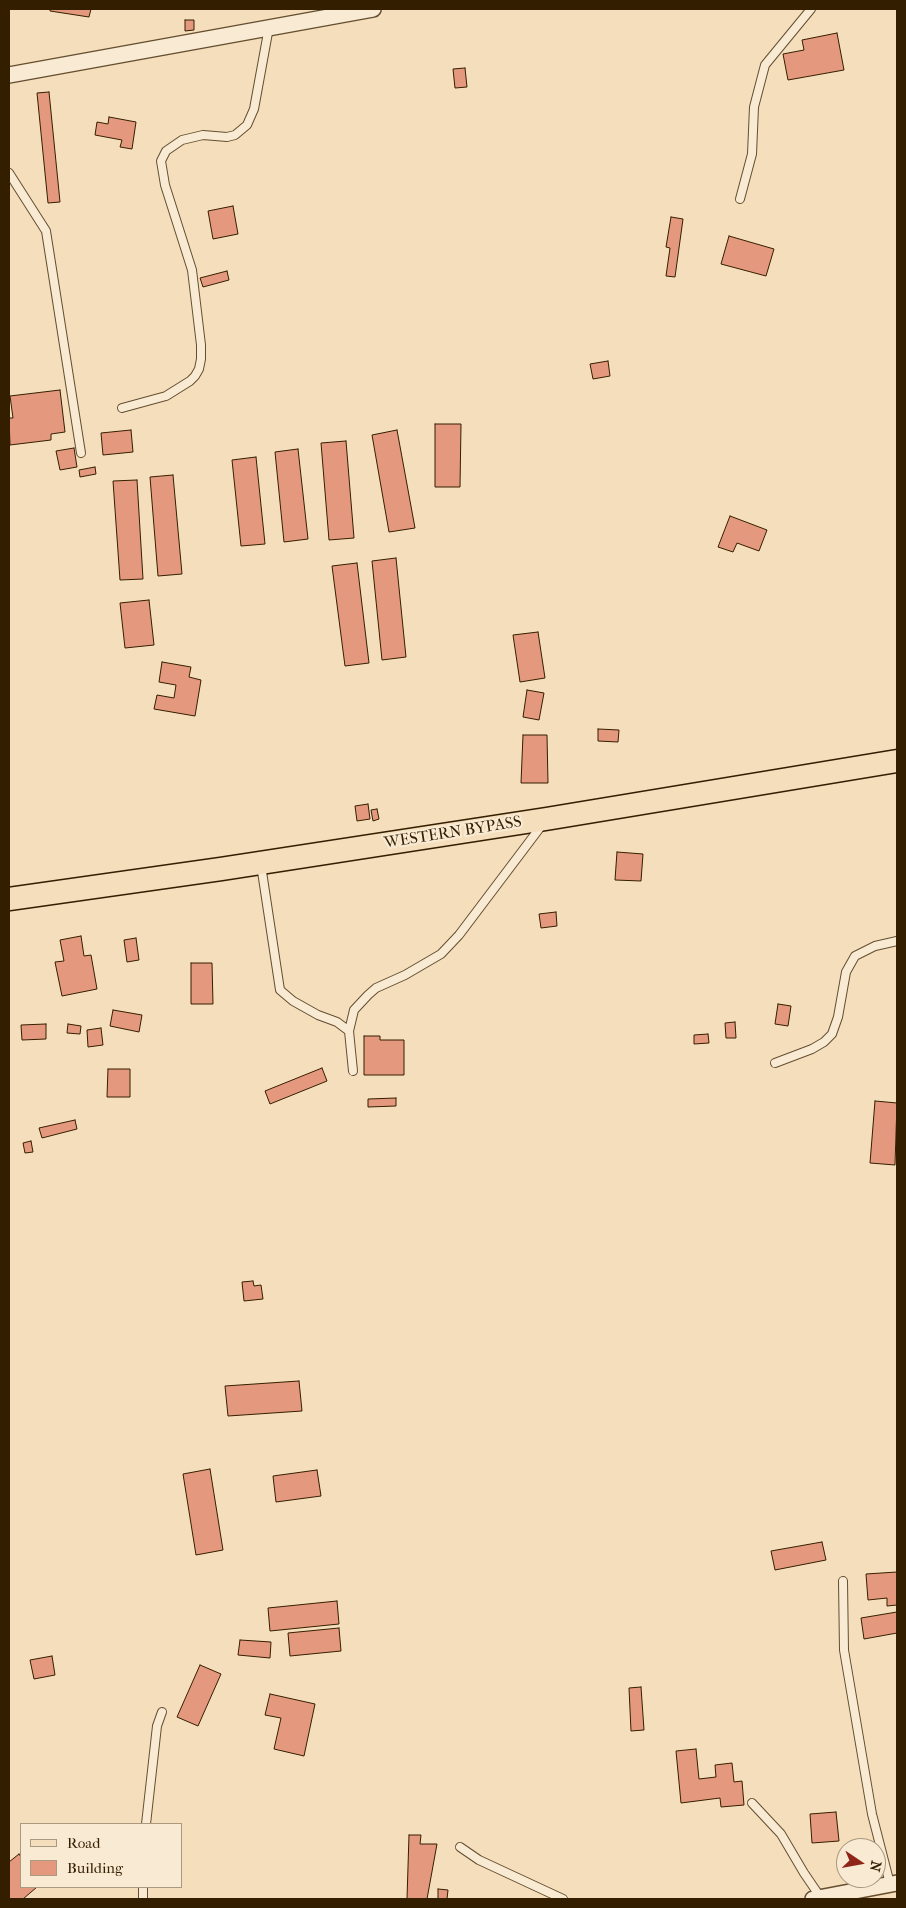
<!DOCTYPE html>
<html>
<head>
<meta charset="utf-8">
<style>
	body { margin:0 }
	#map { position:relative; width:906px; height:1908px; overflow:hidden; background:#f5debb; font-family:"IM FELL French Canon",serif }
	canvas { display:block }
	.frame { position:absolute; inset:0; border:10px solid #341e00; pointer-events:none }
	.legend { position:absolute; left:20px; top:1823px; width:162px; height:65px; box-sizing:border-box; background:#f8ead3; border:1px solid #aa987f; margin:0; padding:6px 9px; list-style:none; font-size:15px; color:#341e00 }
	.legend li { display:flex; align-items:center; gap:10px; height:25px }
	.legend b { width:25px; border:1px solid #aa987f }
	.north { position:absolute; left:836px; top:1838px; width:50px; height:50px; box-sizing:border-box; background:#f8ead3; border:1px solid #aa987f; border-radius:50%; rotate:102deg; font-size:14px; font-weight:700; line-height:20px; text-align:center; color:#341e00 }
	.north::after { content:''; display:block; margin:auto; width:18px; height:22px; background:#8f2418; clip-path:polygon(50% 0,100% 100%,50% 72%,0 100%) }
</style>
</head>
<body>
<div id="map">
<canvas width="906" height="1908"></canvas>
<div class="frame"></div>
<ul class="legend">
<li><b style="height:6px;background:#f5debb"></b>Road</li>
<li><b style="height:14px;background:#e4997e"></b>Building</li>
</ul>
<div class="north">N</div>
</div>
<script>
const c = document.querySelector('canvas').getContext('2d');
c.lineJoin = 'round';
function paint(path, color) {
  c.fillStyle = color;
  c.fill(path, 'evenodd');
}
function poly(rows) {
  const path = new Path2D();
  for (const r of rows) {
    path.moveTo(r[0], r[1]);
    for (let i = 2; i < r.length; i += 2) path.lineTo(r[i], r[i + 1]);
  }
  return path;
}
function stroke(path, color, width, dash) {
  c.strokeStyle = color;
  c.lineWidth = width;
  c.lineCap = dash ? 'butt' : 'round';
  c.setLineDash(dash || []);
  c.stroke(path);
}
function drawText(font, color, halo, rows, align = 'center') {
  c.font = font + ' "IM FELL French Canon",serif';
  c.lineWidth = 4.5;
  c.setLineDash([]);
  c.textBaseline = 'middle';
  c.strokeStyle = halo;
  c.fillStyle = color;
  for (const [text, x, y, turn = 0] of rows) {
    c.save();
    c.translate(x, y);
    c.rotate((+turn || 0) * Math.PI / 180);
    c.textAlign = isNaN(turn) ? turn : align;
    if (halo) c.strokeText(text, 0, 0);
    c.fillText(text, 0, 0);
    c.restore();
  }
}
const building = poly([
	[50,9,91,9,89,17,50,11,50,9],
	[185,20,194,20,194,30,185,31,185,20],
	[837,33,844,70,788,80,783,54,804,50,802,40,837,33],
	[465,68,467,87,455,88,453,69,465,68],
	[49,92,60,202,48,203,37,93,49,92],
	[109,117,136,122,132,149,120,147,122,140,95,135,97,122,108,124,109,117],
	[233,206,238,234,213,239,208,211,233,206],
	[671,217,683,219,675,277,666,276,670,248,666,247,671,217],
	[729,236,774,249,766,276,721,264,729,236],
	[227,271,229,280,203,287,200,278,227,271],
	[608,361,610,376,593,379,590,364,608,361],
	[60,390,65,432,51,434,51,440,10,445,9,418,13,418,10,396,60,390],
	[435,424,461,424,460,487,435,487,435,424],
	[131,430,133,452,103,455,101,433,131,430],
	[397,430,415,528,389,532,372,435,397,430],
	[346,441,354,538,329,540,321,443,346,441],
	[74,448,77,467,60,470,56,451,74,448],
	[298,449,308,539,284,542,275,452,298,449],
	[256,457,265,544,241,546,232,460,256,457],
	[95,467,96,474,80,477,79,470,95,467],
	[173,475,182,574,158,576,150,477,173,475],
	[137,480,143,579,120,580,113,481,137,480],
	[730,516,767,530,759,551,737,543,733,552,718,547,730,516],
	[396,558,406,657,382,660,372,561,396,558],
	[357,563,369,663,345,666,332,566,357,563],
	[149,600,154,645,125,648,120,603,149,600],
	[538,632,545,678,520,682,513,635,538,632],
	[162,662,191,667,189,677,201,680,195,716,154,709,157,695,174,698,176,685,159,682,162,662],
	[527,690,544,693,539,720,523,717,527,690],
	[598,729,619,730,618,742,598,741,598,729],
	[523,735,547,735,548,783,521,783,523,735],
	[368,804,370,819,357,821,355,806,368,804],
	[377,809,379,819,373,821,371,810,377,809],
	[617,852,643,854,641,881,615,880,617,852],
	[556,912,557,926,541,928,539,914,556,912],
	[81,936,84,956,91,955,97,989,62,996,55,962,64,961,60,940,81,936],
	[136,938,139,960,127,962,124,940,136,938],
	[191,963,212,963,213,1004,191,1004,191,963],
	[778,1004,791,1006,788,1026,775,1024,778,1004],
	[113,1010,142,1015,139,1032,110,1026,113,1010],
	[735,1022,736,1038,726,1038,725,1023,735,1022],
	[46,1024,46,1039,22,1040,21,1025,46,1024],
	[68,1024,81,1026,80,1034,67,1033,68,1024],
	[101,1028,103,1045,88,1047,87,1030,101,1028],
	[708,1034,709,1043,694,1044,694,1035,708,1034],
	[364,1036,380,1036,380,1040,404,1040,404,1075,364,1075,364,1036],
	[322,1068,327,1081,270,1104,265,1091,322,1068],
	[108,1069,130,1069,130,1097,107,1097,108,1069],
	[396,1098,396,1106,368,1107,368,1099,396,1098],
	[875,1101,897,1103,895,1165,870,1163,875,1101],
	[75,1120,77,1129,42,1138,39,1128,75,1120],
	[31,1141,33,1152,25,1153,23,1143,31,1141],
	[253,1281,254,1286,261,1285,263,1299,244,1301,242,1282,253,1281],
	[299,1381,302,1411,228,1416,225,1386,299,1381],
	[210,1469,223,1550,196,1555,183,1474,210,1469],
	[317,1470,321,1496,276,1502,273,1476,317,1470],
	[822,1542,826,1560,775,1570,771,1551,822,1542],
	[897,1572,897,1605,887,1606,887,1598,868,1600,866,1574,897,1572],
	[337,1601,339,1624,270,1631,268,1608,337,1601],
	[897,1612,897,1633,864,1639,861,1618,897,1612],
	[339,1628,341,1651,290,1656,288,1633,339,1628],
	[240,1640,271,1642,270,1658,238,1655,240,1640],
	[52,1656,55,1675,34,1679,30,1660,52,1656],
	[200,1665,221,1674,198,1726,177,1717,200,1665],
	[641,1687,644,1730,631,1731,629,1688,641,1687],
	[270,1694,315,1704,304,1756,274,1749,281,1718,265,1715,270,1694],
	[696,1749,699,1779,716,1777,715,1765,732,1763,734,1782,742,1781,744,1805,721,1807,720,1798,681,1803,676,1751,696,1749],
	[836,1812,839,1841,812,1843,810,1814,836,1812],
	[409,1835,421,1835,420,1844,437,1844,427,1899,407,1899,409,1835],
	[19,1854,21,1857,21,1887,37,1887,23,1899,9,1899,9,1862,19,1854],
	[438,1889,448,1890,447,1899,438,1899,438,1889]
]);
paint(building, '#e4997e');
stroke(building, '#341e00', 1);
const lane = poly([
	[9,173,46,231,81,453],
	[740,199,752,154,754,107,765,65,811,9],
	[122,408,166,396,190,381,195,376,199,369,201,359,201,345,192,270,165,185,161,161,166,151,182,140,203,135,227,137,235,135,247,125,254,109,269,27],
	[261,865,280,990,293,1001,318,1015,337,1022,349,1031,353,1071],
	[349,1031,354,1010,368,995,376,988,405,975,441,954,459,935,542,825],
	[775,1063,812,1049,824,1042,832,1034,838,1017,846,972,855,956,875,946,897,941],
	[843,1581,844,1650,872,1814,890,1884],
	[752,1803,781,1834,804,1873,821,1898],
	[146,1824,157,1726,162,1712],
	[460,1847,479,1860,563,1899],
	[143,1887,143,1899]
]);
const street = poly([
	[9,75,373,9],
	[813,1899,897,1883]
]);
const primary = poly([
	[9,899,221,869,546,819,897,761]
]);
stroke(lane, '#644e2f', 10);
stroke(street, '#644e2f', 18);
stroke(primary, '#341e00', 25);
stroke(lane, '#f8ead3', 8);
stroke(street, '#f8ead3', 15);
stroke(primary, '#f5debb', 22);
drawText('16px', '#341e00', '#f8ead3', [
	["WESTERN BYPASS",453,833,-9]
]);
</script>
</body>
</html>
